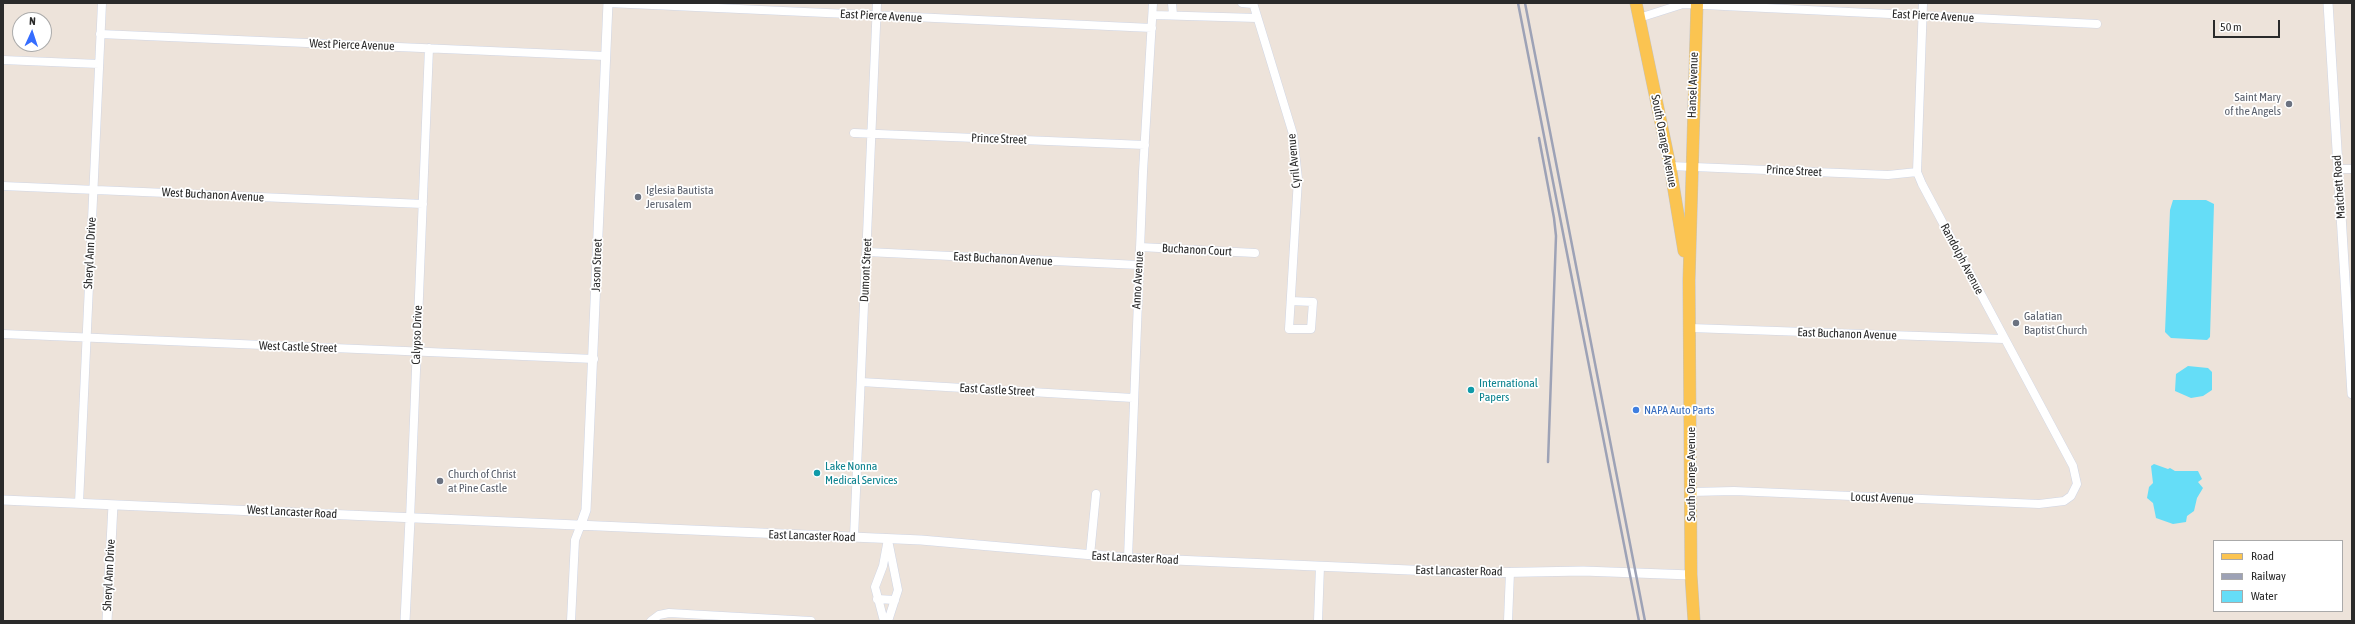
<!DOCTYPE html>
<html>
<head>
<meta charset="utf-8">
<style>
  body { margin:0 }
  #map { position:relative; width:2355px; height:624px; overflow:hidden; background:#ede3da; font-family:"Asap Condensed",sans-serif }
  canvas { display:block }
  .frame { position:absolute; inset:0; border:4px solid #2a2a2a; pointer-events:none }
  .legend { position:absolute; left:2213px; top:540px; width:130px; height:72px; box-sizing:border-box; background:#fff; border:1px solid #aaa; margin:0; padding:5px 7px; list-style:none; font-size:12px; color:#2a2a2a }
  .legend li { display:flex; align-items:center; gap:8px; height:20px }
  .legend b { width:20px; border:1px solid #aaa }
  .north { position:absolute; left:12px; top:12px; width:40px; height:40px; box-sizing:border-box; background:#fff; border:1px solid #aaa; border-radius:50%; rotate:3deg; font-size:11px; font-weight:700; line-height:16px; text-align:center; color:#2a2a2a }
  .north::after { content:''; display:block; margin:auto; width:14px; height:18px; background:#356dff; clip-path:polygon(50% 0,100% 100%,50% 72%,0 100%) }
  .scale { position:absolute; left:2213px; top:20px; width:67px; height:18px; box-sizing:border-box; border:2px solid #2a2a2a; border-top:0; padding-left:5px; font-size:12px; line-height:14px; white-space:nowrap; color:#2a2a2a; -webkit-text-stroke:3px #fff; paint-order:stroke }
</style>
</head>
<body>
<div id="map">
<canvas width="2355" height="624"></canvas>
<div class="frame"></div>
<ul class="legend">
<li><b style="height:5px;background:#fbc451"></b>Road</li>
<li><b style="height:5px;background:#9da2b6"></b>Railway</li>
<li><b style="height:11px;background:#65ddf7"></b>Water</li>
</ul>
<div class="north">N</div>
<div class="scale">50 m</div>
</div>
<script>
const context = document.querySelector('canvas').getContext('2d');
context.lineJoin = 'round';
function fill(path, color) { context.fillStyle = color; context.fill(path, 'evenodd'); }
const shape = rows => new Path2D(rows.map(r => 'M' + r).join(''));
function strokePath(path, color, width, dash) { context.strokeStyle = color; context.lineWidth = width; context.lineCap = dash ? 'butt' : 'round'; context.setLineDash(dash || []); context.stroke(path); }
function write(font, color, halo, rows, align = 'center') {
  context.font = font + ' "Asap Condensed",sans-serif'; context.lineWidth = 3.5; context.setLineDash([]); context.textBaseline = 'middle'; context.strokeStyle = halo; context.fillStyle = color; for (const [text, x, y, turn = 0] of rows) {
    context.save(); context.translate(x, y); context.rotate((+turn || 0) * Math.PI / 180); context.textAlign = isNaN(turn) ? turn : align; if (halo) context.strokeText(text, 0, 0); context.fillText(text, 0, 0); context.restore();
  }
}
fill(shape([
  [2173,200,2206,200,2214,204,2210,337,2207,340,2171,338,2165,332,2170,210],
  [2188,366,2208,368,2212,372,2212,390,2203,396,2191,398,2175,391,2176,374],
  [2154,464,2168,469,2170,468,2175,471,2198,471,2202,479,2198,482,2203,488,2197,498,2194,511,2187,516,2186,522,2173,524,2156,518,2153,503,2147,498,2149,487,2153,483,2151,466]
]), '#65ddf7');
const minor = shape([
  [609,3,1152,28],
  [1172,3,1173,15],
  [1242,3,1253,4],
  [1253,3,1293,134,1298,179,1289,329,1311,329,1313,302,1291,301],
  [1153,15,1257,18],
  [1639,18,1683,4,2097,24],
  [100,34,605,56],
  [3,60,99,64],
  [854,133,1145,145],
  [1670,166,1888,175,1917,172],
  [2338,169,2352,169],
  [3,186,423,204],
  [1140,247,1255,253],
  [867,252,1139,265],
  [1691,328,2004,339],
  [3,334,594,359],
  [861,382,1133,398],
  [1691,492,1734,491,2039,504,2064,501,2071,496,2077,484,2073,466,1922,184,1917,172,1923,3],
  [79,503,102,3],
  [410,519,429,48],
  [854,537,877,3],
  [1090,555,1096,494],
  [1128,558,1143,172,1153,3],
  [877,599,895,600],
  [571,621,575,540,580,527],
  [651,621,659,615,669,613,811,621],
  [884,621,875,587,883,566,888,539],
  [888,621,898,590,889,545],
  [1318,621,1320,566],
  [1508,621,1510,572]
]);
const tertiary = shape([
  [2328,3,2352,394],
  [3,500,921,540,1128,558,1480,573,1583,571,1691,575],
  [580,527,586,510,608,3],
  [107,621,113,505],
  [405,621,410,519]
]);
const primary = shape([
  [1636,3,1670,166,1684,251],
  [1694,621,1691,575,1689,280,1697,3]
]);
strokePath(minor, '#cfd5e4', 9);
strokePath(tertiary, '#cfd5e4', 10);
strokePath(primary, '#c3c3c3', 13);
strokePath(minor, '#fff', 8);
strokePath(tertiary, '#fff', 9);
strokePath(primary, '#fbc451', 12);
strokePath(shape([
  [1518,3,1639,621],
  [1525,3,1645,621],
  [1539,138,1554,218,1556,236,1548,462]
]), '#9da2b6', 2.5);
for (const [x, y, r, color] of [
  [2289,104,4,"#6b7280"],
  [638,197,4,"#6b7280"],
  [2016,323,4,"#6b7280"],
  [1471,390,4,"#0f9aa8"],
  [1636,410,4,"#3f7fe0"],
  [817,473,4,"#0f9aa8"],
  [440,481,4,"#6b7280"]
]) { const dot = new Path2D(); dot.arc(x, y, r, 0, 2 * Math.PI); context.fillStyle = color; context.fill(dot); strokePath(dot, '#fff', 1.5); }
write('12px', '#2a2a2a', '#fff', [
  ["East Pierce Avenue",881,16,3],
  ["East Pierce Avenue",1933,16,3],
  ["West Pierce Avenue",352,45,2],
  ["Hansel Avenue",1693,85,-88],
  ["Prince Street",999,139,2],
  ["South Orange Avenue",1664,141,79],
  ["Cyril Avenue",1294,161,-95],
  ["Prince Street",1794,171,3],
  ["Matchett Road",2339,187,-94],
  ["West Buchanon Avenue",213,195,3],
  ["Buchanon Court",1197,250,3],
  ["Sheryl Ann Drive",90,253,-87],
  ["East Buchanon Avenue",1003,259,3],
  ["Randolph Avenue",1962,259,62],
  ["Jason Street",597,265,-88],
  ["Dumont Street",866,270,-87],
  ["Anno Avenue",1138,280,-87],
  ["East Buchanon Avenue",1847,334,2],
  ["Calypso Drive",417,335,-88],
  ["West Castle Street",298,347,2],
  ["East Castle Street",997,390,3],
  ["South Orange Avenue",1691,474,-90],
  ["Locust Avenue",1882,498,2],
  ["West Lancaster Road",292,512,3],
  ["East Lancaster Road",812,536,2],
  ["East Lancaster Road",1135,558,3],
  ["East Lancaster Road",1459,571,1],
  ["Sheryl Ann Drive",109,575,-87]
]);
write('12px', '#5b616d', '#fff', [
  ["Saint Mary",2281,97,"right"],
  ["of the Angels",2281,111,"right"],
  ["Iglesia Bautista",646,190],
  ["Jerusalem",646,204],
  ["Galatian",2024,316],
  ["Baptist Church",2024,330],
  ["Church of Christ",448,474],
  ["at Pine Castle",448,488]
], 'left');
write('12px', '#0d838f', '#fff', [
  ["International",1479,383],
  ["Papers",1479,397],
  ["Lake Nonna",825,466],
  ["Medical Services",825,480]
], 'left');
write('12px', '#366cbe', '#fff', [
  ["NAPA Auto Parts",1644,410]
], 'left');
</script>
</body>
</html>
